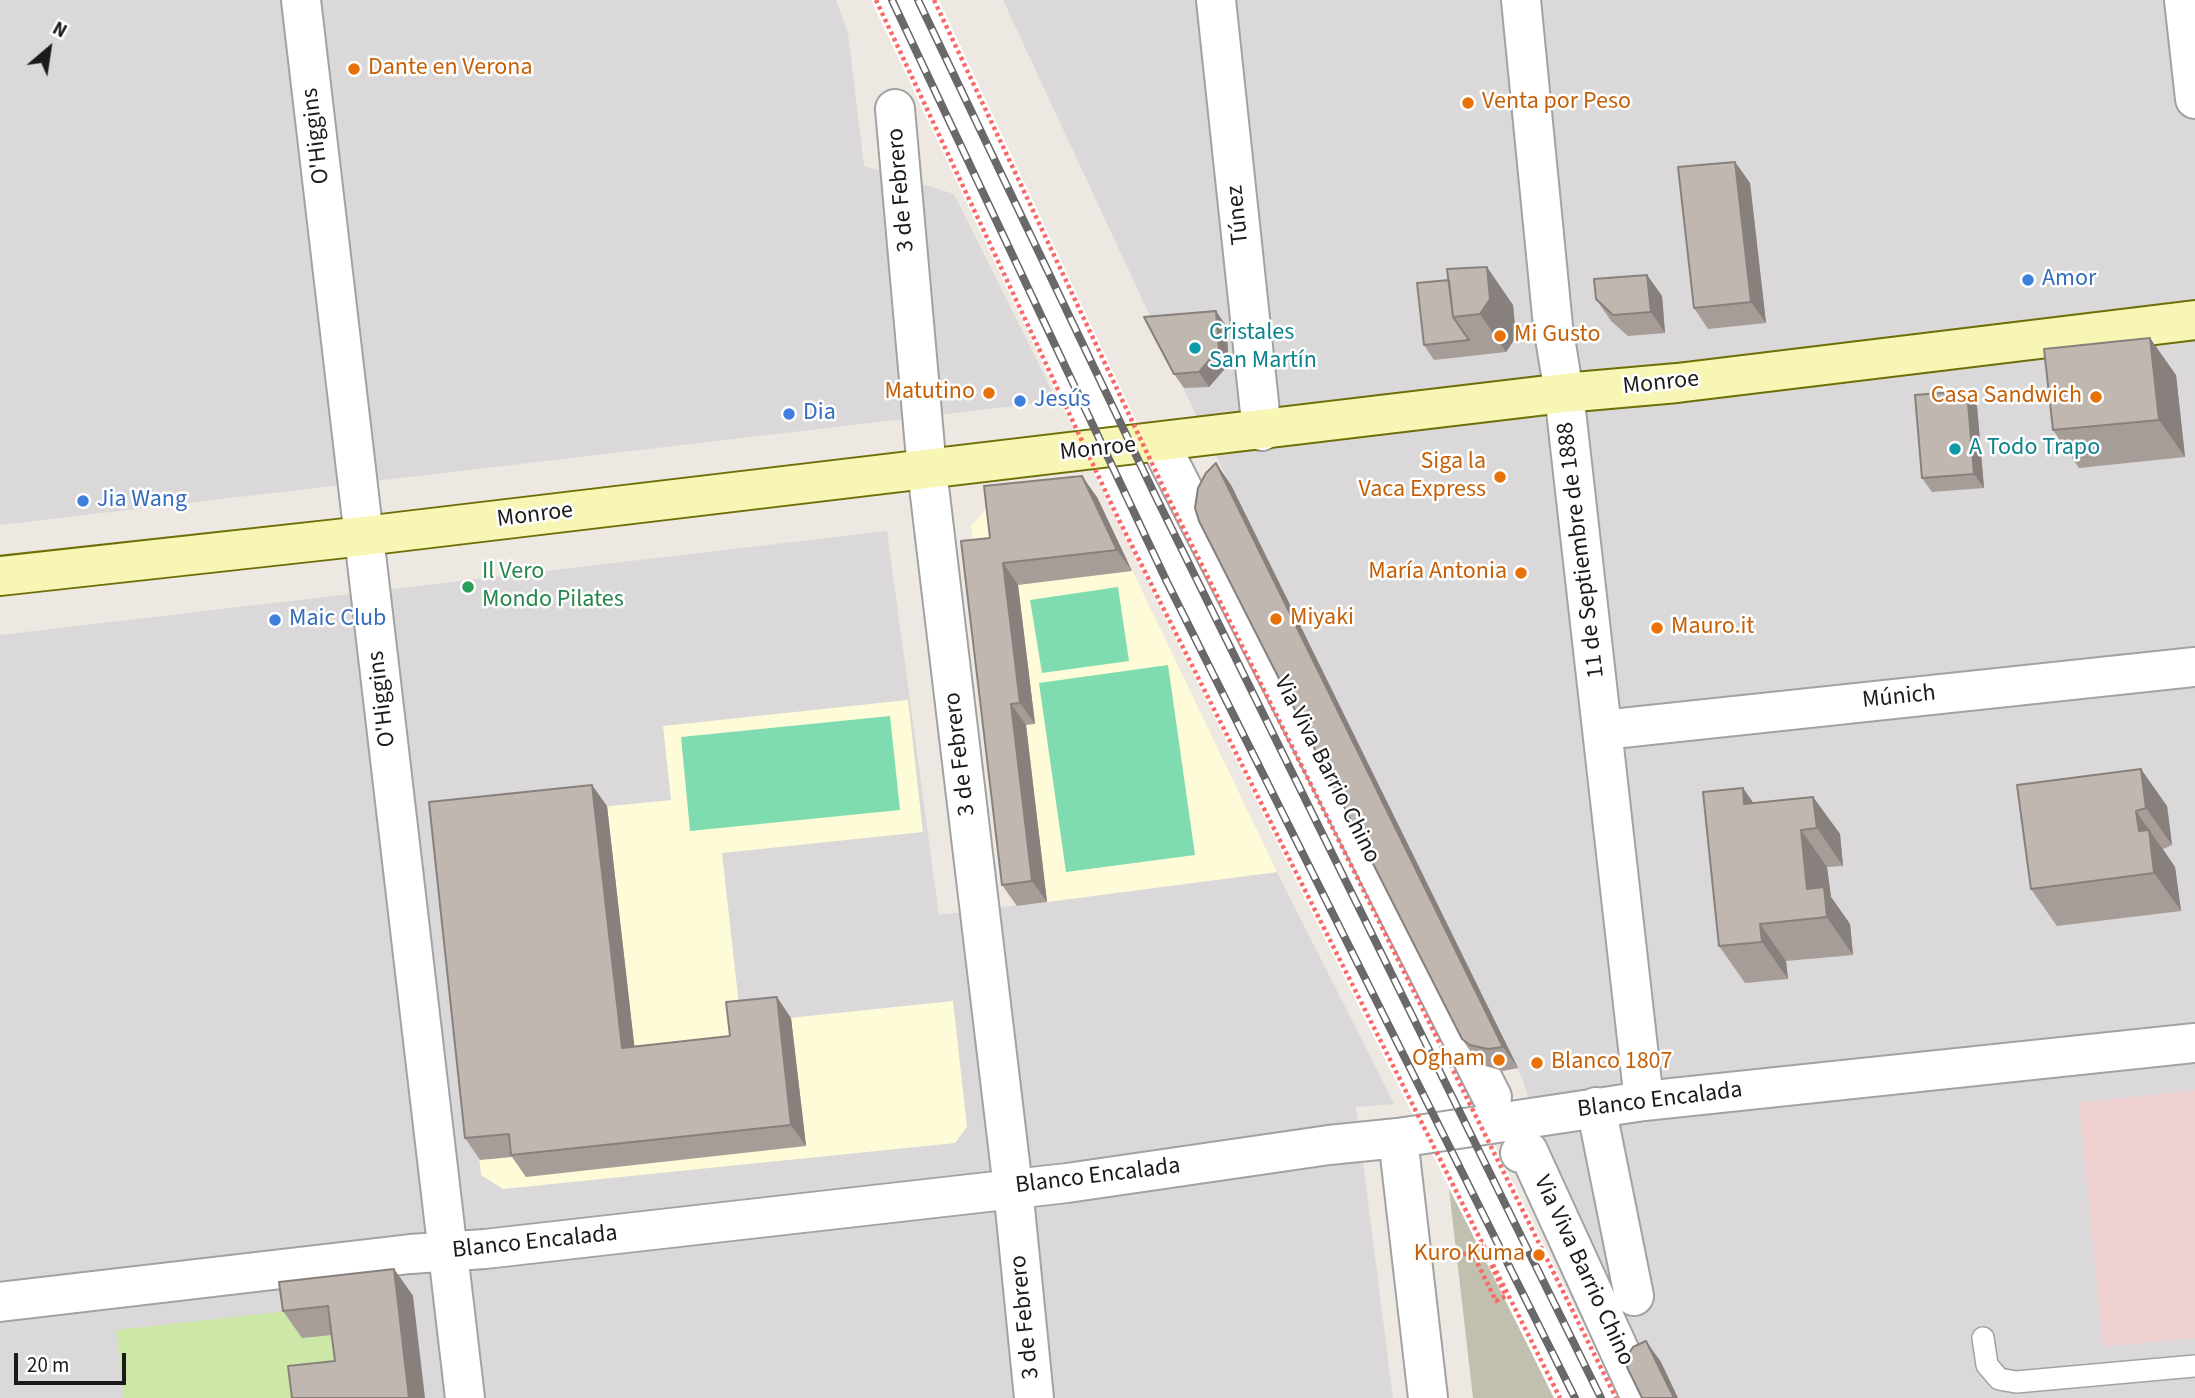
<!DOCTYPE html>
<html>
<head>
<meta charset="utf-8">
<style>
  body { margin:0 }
  #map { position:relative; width:2195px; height:1398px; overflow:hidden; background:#ede8e1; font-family:"Source Sans 3",sans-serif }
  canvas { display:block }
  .north { position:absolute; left:14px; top:14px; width:70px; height:70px; -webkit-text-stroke:5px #fff; paint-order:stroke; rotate:29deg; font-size:19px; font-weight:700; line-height:28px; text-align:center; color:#1b1b1b }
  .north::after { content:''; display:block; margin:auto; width:24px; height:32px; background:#1b1b1b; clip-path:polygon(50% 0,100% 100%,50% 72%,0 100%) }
  .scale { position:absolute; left:14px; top:1353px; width:112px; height:32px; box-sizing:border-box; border:4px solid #1b1b1b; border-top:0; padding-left:9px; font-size:21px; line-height:24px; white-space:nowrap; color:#1b1b1b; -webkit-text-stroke:5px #fff; paint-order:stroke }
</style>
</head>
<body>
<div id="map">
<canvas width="2195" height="1398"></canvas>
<div class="north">N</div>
<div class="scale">20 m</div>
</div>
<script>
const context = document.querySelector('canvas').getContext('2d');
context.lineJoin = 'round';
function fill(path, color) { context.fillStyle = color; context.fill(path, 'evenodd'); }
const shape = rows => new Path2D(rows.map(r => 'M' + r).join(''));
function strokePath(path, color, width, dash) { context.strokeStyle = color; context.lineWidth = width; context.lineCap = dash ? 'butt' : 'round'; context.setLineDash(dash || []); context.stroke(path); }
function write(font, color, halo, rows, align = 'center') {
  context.font = font + ' "Source Sans 3",sans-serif'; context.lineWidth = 5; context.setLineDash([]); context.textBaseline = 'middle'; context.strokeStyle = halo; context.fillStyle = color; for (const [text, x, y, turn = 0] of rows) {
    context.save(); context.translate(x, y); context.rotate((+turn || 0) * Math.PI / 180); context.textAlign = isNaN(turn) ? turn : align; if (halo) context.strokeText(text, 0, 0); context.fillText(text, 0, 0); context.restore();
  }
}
fill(shape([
  [0,0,836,0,848,33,864,166,954,194,1057,401,0,525],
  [1003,0,2195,0,2195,1398,1678,1398,1641,1351,1553,1173,1522,1078,1195,413],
  [887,531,939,915,1277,872,1394,1104,1356,1107,1393,1398,0,1398,0,635]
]), '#dad8d8');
fill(shape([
  [2195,1090,2195,1338,2103,1347,2079,1103]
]), '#eed0d1');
fill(shape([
  [1097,497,1277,872,1017,906,971,526,987,508],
  [908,700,923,832,722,853,741,1023,953,1001,967,1127,955,1143,503,1189,481,1175,443,823,671,800,663,726]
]), '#fefbd8');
fill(shape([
  [1449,1189,1560,1398,1473,1398]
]), '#c1bfad');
fill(shape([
  [298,1310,347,1333,354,1388,308,1398,124,1398,116,1330]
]), '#cce7a6');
fill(shape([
  [1118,587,1129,661,1042,673,1030,600],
  [1168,665,1195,855,1066,872,1039,683],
  [890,716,900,810,690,831,681,737]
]), '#7fdcb0');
fill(shape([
  [871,0,939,0,1167,487,1620,1398,1554,1398,1116,519]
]), '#fff');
const lane = shape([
  [1983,1338,1987,1365,1999,1379,2016,1382,2195,1366]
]);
const street = shape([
  [301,0,465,1398],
  [1216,0,1262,431],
  [1521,0,1553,326,1564,393,1644,1101],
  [2184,0,2195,99],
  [895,109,927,470,1013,1188,1034,1398],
  [1159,442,1492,1097],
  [1603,730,2195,667],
  [1596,1107,1634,1296],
  [1398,1138,1428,1398],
  [1520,1153,1528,1151,1641,1398],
  [0,1302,410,1254,485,1249,1067,1183,1329,1145,1398,1138,1644,1101,2195,1043]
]);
const secondary = shape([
  [0,576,364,536,1564,393,1677,383,2195,320]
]);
strokePath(lane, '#a2a2a2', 24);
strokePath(street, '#a2a2a2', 42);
strokePath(secondary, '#6d6f06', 42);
strokePath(shape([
  [1450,1258,1457,1258,1468,1252,1482,1246,1506,1296,1496,1301,1471,1250,1484,1243]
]), '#f86967', 4.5, [3.5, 3.5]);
strokePath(lane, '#fff', 21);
strokePath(street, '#fff', 38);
strokePath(secondary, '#f8f6b4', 38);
const rail = shape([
  [892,0,1167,582,1575,1398],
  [918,0,1155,495,1601,1398]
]);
strokePath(rail, '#696969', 8);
strokePath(rail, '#fff', 5, [16]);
strokePath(shape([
  [876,0,1118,518,1560,1398],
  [934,0,1164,489,1616,1398]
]), '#f86967', 4.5, [3.5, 3.5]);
fill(shape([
  [1735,162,1750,183,1766,323,1708,329,1694,308],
  [1647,275,1662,296,1665,333,1628,336,1611,321,1596,299],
  [1449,280,1513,305,1516,337,1506,352,1434,360,1424,345],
  [1216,311,1226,326,1229,364,1209,387,1184,388,1174,374],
  [2176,375,2185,457,2079,468,2053,430],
  [1967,391,1977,406,1984,488,1932,492,1922,478],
  [1216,463,1231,485,1518,1068,1503,1071,1485,1066,1477,1061,1462,1039],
  [1097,497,1132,571,1018,585,1035,724,1026,725,1047,902,1017,906,1002,885,990,538],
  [2017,785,2167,806,2172,845,2163,849,2175,867,2181,911,2057,926,2031,889],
  [1813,797,1840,834,1843,866,1827,867,1831,897,1850,924,1853,955,1786,961,1788,979,1745,983,1719,946,1754,803],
  [607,806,634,1046,730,1036,791,1018,806,1146,526,1177,512,1157,480,1160,465,1138],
  [394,1269,413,1296,335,1361,332,1335,302,1338,283,1311]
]), '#a69d98');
fill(shape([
  [1735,162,1750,183,1766,323,1751,302],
  [1487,267,1513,305,1516,337,1506,352,1480,314],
  [1647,275,1662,296,1665,333,1651,312],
  [1216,311,1226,326,1229,364,1209,387,1199,372],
  [2150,338,2176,375,2185,457,2159,420],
  [1967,391,1977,406,1984,488,1974,474],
  [1216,463,1231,485,1518,1068,1503,1047],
  [1082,476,1097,497,1132,571,1117,550],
  [1003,563,1018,585,1035,724,1020,703],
  [1011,704,1026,725,1047,902,1032,881],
  [2141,769,2167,806,2172,845,2146,808],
  [592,785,607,806,637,1069,622,1048],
  [1743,788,1769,825,1744,804],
  [1813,797,1840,834,1843,866,1817,828],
  [2136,811,2175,867,2181,911,2154,873,2139,831],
  [1801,830,1827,867,1831,897,1850,924,1853,955,1807,889],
  [1760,924,1786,961,1788,979,1762,942],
  [777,997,791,1018,806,1146,791,1125],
  [394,1269,413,1296,425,1398,409,1398],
  [1646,1341,1661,1362,1678,1398,1674,1398]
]), '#87807c');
const building = shape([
  [1735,162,1751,302,1694,308,1678,167,1735,162],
  [1487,267,1490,299,1480,314,1453,317,1447,269,1487,267],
  [1647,275,1651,312,1613,315,1596,299,1594,279,1647,275],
  [1449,280,1453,317,1469,340,1424,345,1417,283,1449,280],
  [1216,311,1219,349,1199,372,1174,374,1144,317,1216,311],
  [2150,338,2159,420,2053,430,2044,349,2150,338],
  [1967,391,1974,474,1922,478,1915,395,1967,391],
  [1216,463,1503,1047,1488,1049,1470,1045,1462,1039,1199,521,1195,508,1198,488,1206,473,1216,463],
  [1082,476,1117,550,1003,563,1020,703,1011,704,1032,881,1002,885,961,541,990,538,984,486,1082,476],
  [2141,769,2146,808,2136,811,2139,831,2149,830,2154,873,2031,889,2017,785,2141,769],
  [592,785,622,1048,730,1036,726,1002,777,997,791,1125,511,1155,509,1134,465,1138,429,802,592,785],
  [1743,788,1744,804,1813,797,1817,828,1801,830,1807,889,1824,887,1827,917,1760,924,1762,942,1719,946,1703,792,1743,788],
  [394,1269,409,1398,292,1398,288,1366,335,1361,328,1306,283,1311,279,1282,394,1269],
  [1646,1341,1674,1398,1642,1398,1627,1367,1626,1358,1633,1347,1646,1341]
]);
fill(building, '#c1b7b1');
strokePath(building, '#87807c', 2);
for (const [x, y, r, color] of [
  [354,69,7,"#e8710a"],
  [1468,103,7,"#e8710a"],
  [2028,280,7,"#3f7fe0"],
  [1500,336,7,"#e8710a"],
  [1195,348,7,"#0f9aa8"],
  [989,393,7,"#e8710a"],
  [2096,397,7,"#e8710a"],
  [1020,401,7,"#3f7fe0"],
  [789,414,7,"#3f7fe0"],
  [1955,449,7,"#0f9aa8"],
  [1500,477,7,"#e8710a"],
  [83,501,7,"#3f7fe0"],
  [1521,573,7,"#e8710a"],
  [468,587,7,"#2e9e5b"],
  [1276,619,7,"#e8710a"],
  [275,620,7,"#3f7fe0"],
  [1657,628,7,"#e8710a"],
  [1499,1060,7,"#e8710a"],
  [1537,1063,7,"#e8710a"],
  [1539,1255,7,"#e8710a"]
]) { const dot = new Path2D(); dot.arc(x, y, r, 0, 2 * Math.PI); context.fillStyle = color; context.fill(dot); strokePath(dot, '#fff', 2.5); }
write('24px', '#c56008', '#fff', [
  ["Dante en Verona",368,69],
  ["Venta por Peso",1482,103],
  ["Mi Gusto",1514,336],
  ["Matutino",975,393,"right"],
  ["Casa Sandwich",2082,397,"right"],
  ["Siga la",1486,463,"right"],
  ["Vaca Express",1486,491,"right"],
  ["María Antonia",1507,573,"right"],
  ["Miyaki",1290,619],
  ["Mauro.it",1671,628],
  ["Ogham",1485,1060,"right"],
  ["Blanco 1807",1551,1063],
  ["Kuro Kuma",1525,1255,"right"]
], 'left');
write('24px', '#1b1b1b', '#fff', [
  ["O'Higgins",317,136,-97],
  ["3 de Febrero",902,190,-95],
  ["Túnez",1239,215,-96],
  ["Monroe",1661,384,-6],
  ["Monroe",1098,450,-6],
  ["Monroe",535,516,-7],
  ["11 de Septiembre de 1888",1582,550,-97],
  ["Múnich",1899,698,-6],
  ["O'Higgins",383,699,-97],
  ["3 de Febrero",961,754,-97],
  ["Via Viva Barrio Chino",1326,770,63],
  ["Blanco Encalada",1660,1101,-7],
  ["Blanco Encalada",1098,1177,-7],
  ["Blanco Encalada",535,1243,-6],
  ["Via Viva Barrio Chino",1583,1271,65],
  ["3 de Febrero",1026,1317,-96]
]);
write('24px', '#366cbe', '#fff', [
  ["Amor",2042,280],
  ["Jesús",1034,401],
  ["Dia",803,414],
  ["Jia Wang",97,501],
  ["Maic Club",289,620]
], 'left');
write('24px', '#0d838f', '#fff', [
  ["Cristales",1209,334],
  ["San Martín",1209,362],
  ["A Todo Trapo",1969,449]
], 'left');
write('24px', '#27864d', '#fff', [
  ["Il Vero",482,573],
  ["Mondo Pilates",482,601]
], 'left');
</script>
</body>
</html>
